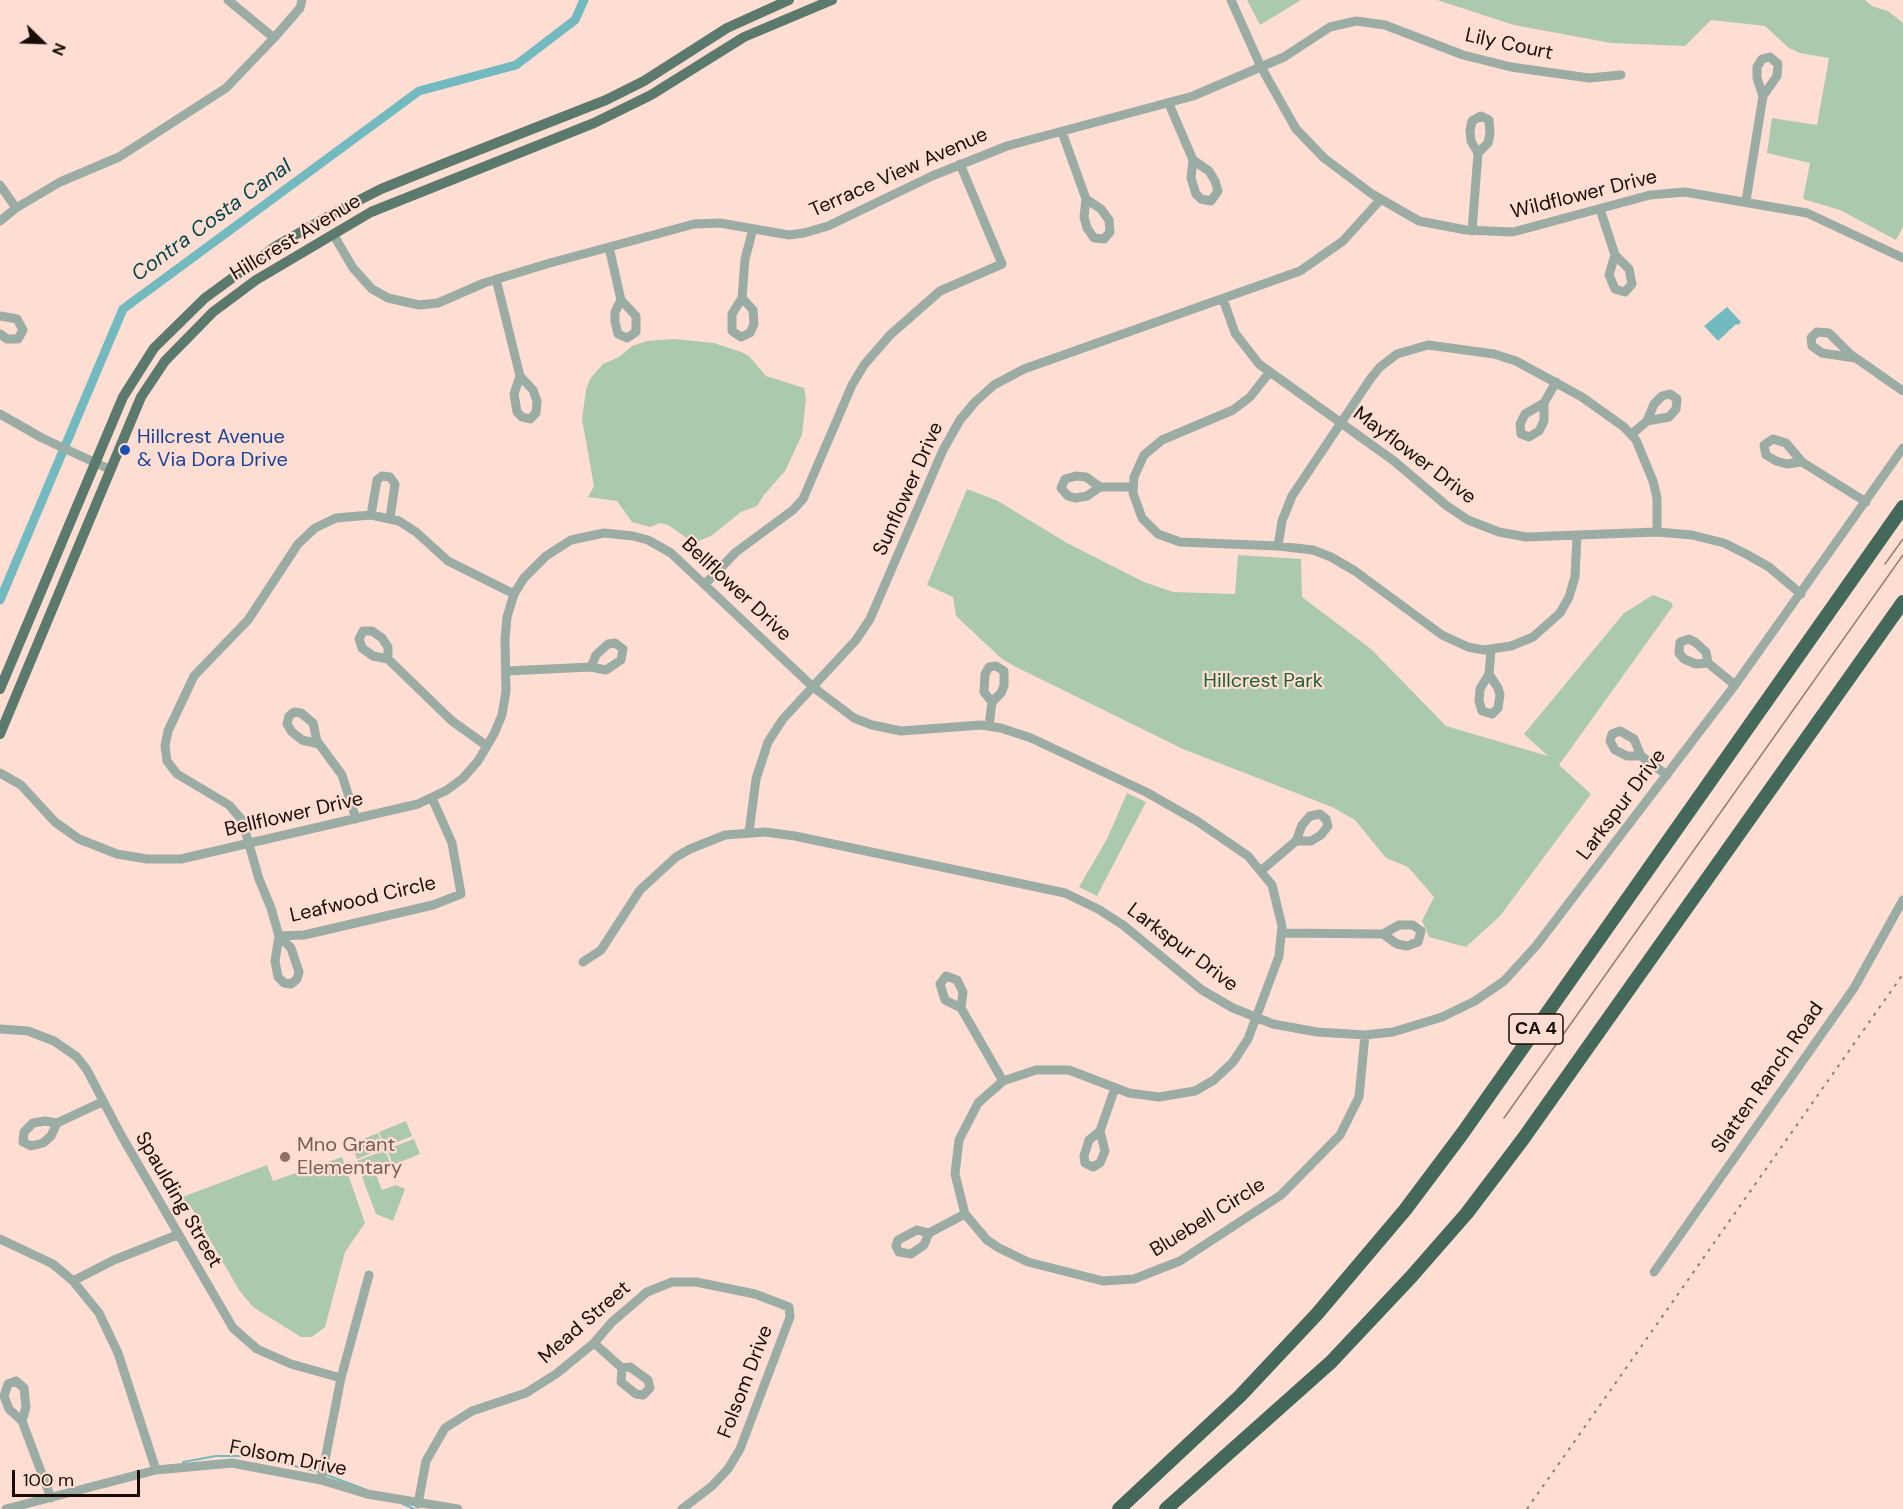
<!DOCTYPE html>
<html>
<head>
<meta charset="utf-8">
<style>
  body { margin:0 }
  #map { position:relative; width:1903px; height:1509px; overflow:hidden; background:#feded3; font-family:"DM Sans",sans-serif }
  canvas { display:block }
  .north { position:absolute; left:12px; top:12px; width:60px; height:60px; -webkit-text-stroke:4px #feded3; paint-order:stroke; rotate:113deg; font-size:16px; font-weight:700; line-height:24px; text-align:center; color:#180c07 }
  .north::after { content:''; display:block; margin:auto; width:21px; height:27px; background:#180c07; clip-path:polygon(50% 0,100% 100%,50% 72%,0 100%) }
  .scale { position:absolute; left:12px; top:1470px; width:128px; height:27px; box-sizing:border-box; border:3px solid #180c07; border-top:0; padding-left:8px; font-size:18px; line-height:21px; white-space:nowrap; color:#180c07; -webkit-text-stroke:4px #feded3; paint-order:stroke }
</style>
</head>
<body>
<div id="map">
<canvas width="1903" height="1509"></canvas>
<div class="north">N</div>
<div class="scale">100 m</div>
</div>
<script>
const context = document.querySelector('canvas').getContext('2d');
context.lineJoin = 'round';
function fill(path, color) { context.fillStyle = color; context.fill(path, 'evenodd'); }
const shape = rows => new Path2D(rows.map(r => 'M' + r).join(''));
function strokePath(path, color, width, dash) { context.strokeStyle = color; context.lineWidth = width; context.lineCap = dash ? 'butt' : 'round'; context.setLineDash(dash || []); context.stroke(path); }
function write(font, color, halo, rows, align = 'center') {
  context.font = font + ' "DM Sans",sans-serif'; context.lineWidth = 4.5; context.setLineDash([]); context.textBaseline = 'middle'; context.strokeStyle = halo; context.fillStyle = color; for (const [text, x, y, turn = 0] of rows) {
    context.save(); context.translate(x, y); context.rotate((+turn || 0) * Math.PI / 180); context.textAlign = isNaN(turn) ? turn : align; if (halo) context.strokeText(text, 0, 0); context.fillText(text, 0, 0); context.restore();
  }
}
fill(shape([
  [1247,0,1301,0,1260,25],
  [1437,0,1865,0,1872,6,1888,11,1903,23,1903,227,1896,240,1840,210,1803,199,1810,163,1767,153,1772,118,1817,125,1829,58,1800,53,1789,48,1765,26,1711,20,1685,46,1611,43,1514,25],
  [674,339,714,343,741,352,749,356,766,376,804,388,806,398,802,435,785,471,764,495,757,506,741,512,711,536,696,542,691,541,668,525,660,523,650,527,632,522,617,501,588,497,594,486,582,419,586,390,590,379,603,364,619,357,632,346,647,341],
  [967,489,998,501,1067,543,1144,582,1173,592,1235,594,1238,555,1301,559,1302,597,1371,649,1446,726,1548,756,1524,734,1624,613,1653,595,1671,602,1673,606,1559,765,1591,794,1500,916,1466,947,1429,937,1422,921,1434,897,1408,867,1386,858,1355,820,1332,807,1183,749,1016,667,1002,659,956,616,953,597,927,585],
  [1127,793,1146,802,1097,896,1079,887,1107,839],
  [406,1121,412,1136,385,1147,379,1132],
  [378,1133,384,1148,357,1159,351,1144],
  [414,1139,420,1154,393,1165,387,1149],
  [385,1150,391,1166,377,1171,375,1166,362,1172,357,1161],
  [342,1157,365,1223,345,1252,325,1327,312,1337,301,1337,253,1307,239,1290,190,1205,180,1198,267,1165,273,1181],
  [374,1169,382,1190,396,1185,405,1189,393,1221,376,1214,361,1174]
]), '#aac9ae');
fill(shape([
  [1727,307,1741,322,1738,325,1736,324,1718,341,1704,326]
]), '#72babf');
strokePath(shape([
  [183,1462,216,1456,238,1456,263,1458,319,1472],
  [324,1474,367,1490],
  [403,1504,414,1509]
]), '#72babf', 2);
strokePath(shape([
  [0,600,123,309,419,91,516,65,575,20,584,0]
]), '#72babf', 9);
strokePath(shape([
  [228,0,274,38],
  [1231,0,1261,67,1296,129,1324,158,1372,194,1419,221,1466,230,1513,232,1650,195,1685,192,1807,213,1903,258],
  [1169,104,1193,160,1191,178,1196,194,1201,199,1211,201,1218,191,1215,181,1209,171,1193,160],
  [1062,132,1086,199,1084,217,1087,228,1094,238,1104,239,1110,232,1109,220,1101,209,1086,199],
  [0,185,16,208],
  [1746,201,1763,96,1757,78,1757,67,1762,59,1770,57,1778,64,1777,76,1763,96],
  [1600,209,1615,255,1629,269,1632,284,1625,292,1615,289,1609,275,1615,255],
  [0,221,16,208,60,182,119,157,226,88,274,38,300,8,302,0],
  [1472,231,1478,153,1471,141,1470,131,1472,121,1481,116,1489,120,1490,133,1488,143,1478,153],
  [333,234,353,268,372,289,388,298,419,305,438,303,484,283,550,263,694,224,720,223,789,235,804,233,828,226,932,176,1007,146,1193,96,1284,57,1330,27,1356,21,1385,25,1463,55,1511,67,1589,78,1621,75],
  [609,247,621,300,636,316,636,332,627,338,618,334,615,322,615,312,621,300],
  [496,279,520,376,514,394,517,412,522,417,530,419,536,413,537,401,533,390,520,376],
  [742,298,753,310,754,324,750,333,741,337,732,331,732,314,742,298,745,259,753,229],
  [1223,299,1235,333,1259,364,1394,461,1447,506,1468,520,1499,532,1526,537,1657,532,1692,535,1724,543,1746,554,1769,567,1801,594],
  [0,316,17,319,23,330,18,339,7,339,0,334],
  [1855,358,1822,353,1812,346,1811,338,1817,332,1829,333,1850,354,1903,391],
  [1269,373,1250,397,1233,410,1162,440,1144,455,1134,477,1133,493,1142,518,1158,534,1180,542,1278,546,1313,550,1331,557,1355,571,1442,635,1468,647,1484,650,1511,646,1533,637,1560,613,1569,597,1575,577,1577,536],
  [1544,403,1525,414,1520,424,1521,434,1529,437,1539,431,1544,421,1544,403,1556,382],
  [0,414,42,438,109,469],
  [1632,434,1647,421,1654,404,1662,396,1670,394,1677,399,1676,409,1669,417,1647,421],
  [1802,462,1787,464,1776,461,1766,455,1764,445,1773,439,1786,443,1802,462,1866,502],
  [1100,487,1086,477,1076,476,1065,479,1061,488,1068,496,1075,498,1087,496,1100,487,1133,487],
  [371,515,377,480,382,476,390,477,395,484,390,518],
  [1278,546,1282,521,1292,496,1371,378,1380,367,1397,354,1428,345,1494,354,1516,361,1582,397,1624,427,1636,440,1653,481,1657,498,1657,532],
  [705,584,736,552,793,510,803,499,852,385,864,365,890,335,940,291,1002,264,960,164],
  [388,659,388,647,382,638,372,631,363,631,359,639,362,648,373,656,388,659,452,721,487,746],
  [1708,663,1696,664,1684,659,1679,653,1680,642,1689,639,1695,642,1706,652,1708,663,1735,685],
  [507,671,591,667,606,670,621,660,623,649,615,643,608,644,596,655,591,667],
  [1489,674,1498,688,1500,695,1498,708,1492,714,1482,711,1479,701,1480,689,1489,674,1491,650],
  [989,726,992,702,984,692,985,674,989,667,996,666,1004,671,1004,686,1001,693,992,702],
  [319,744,302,740,292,732,287,724,289,716,294,712,301,713,313,723,317,741,342,775,356,819],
  [1641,756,1627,756,1615,750,1610,741,1612,734,1620,731,1634,739,1641,756,1667,775],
  [0,773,21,785,55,822,79,839,117,854,147,859,181,859,418,804,447,790,463,778,478,761,494,734,502,715,506,691,505,639,507,617,514,594,524,578,546,556,571,540,604,533,633,536,648,540,671,553,813,687,854,718,872,725,901,731,981,725,1001,728,1031,738,1146,792,1197,821,1248,856,1272,885,1282,926,1279,956,1248,1039,1233,1062,1214,1080,1195,1091,1159,1097,1129,1093,1069,1070,1036,1070,1003,1081,978,1103,959,1140,955,1174,965,1214,987,1240,999,1248,1028,1262,1103,1281,1134,1279,1180,1261,1281,1195,1340,1135,1359,1097,1365,1035],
  [749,832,756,779,768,742,783,719,856,640,870,619,943,450,960,420,975,402,994,385,1024,369,1300,271,1343,241,1380,200],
  [1262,870,1296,841,1302,825,1310,816,1320,814,1326,819,1328,826,1321,835,1311,841,1296,841],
  [1282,933,1383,934,1397,944,1407,946,1418,942,1421,931,1413,925,1399,925,1383,934],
  [279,936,291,948,299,972,297,979,291,984,284,983,278,977,275,961,279,936,271,908,259,879,242,820,229,805,177,774,167,761,165,746,168,731,194,676,248,620,298,544,315,528,336,518,371,515,399,521,416,532,448,561,514,594],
  [279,936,304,935,433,905,461,894,452,843,432,798],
  [583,962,601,950,640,890,676,857,690,849,725,835,765,832,795,836,1065,893,1098,909,1123,925,1202,990,1233,1008,1273,1024,1317,1032,1365,1035,1393,1032,1442,1017,1475,1001,1504,981,1536,946,1735,685,1903,448],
  [946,976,957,980,963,992,961,1008,945,1000,940,984,946,976],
  [961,1008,1003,1081],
  [0,1029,28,1031,54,1041,77,1057,87,1070,121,1135,233,1328,257,1349,291,1364,341,1378],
  [45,1121,57,1123,51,1136,43,1143,31,1146,23,1142,24,1132,33,1123,45,1121],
  [57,1123,102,1102],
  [1100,1131,1105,1151,1100,1163,1093,1167,1085,1163,1084,1156,1089,1140,1100,1131],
  [1100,1131,1115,1088],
  [917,1230,929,1233,924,1245,911,1254,899,1252,896,1246,898,1240,917,1230],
  [929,1233,965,1214],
  [0,1239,53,1264,73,1281,99,1313,118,1353,156,1470],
  [1654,1272,1854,988,1903,900],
  [73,1281,114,1260,177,1235],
  [594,1343,622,1368],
  [630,1367,648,1380,650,1388,643,1395,636,1394,621,1382,622,1368,630,1367],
  [22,1421,26,1407,24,1388,16,1381,8,1384,4,1396,9,1409,22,1421,51,1498],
  [321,1480,341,1378,369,1275],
  [418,1504,426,1461,445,1428,472,1411,526,1393,556,1374,594,1343,612,1322,647,1292,672,1282,696,1282,755,1294,789,1307,790,1317,740,1449,728,1469,712,1486,682,1509],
  [6,1509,156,1470,232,1463,321,1480,367,1494,458,1509]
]), '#9baca4', 9);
strokePath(shape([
  [0,689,123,397,154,348,205,298,276,246,334,213,381,189,443,164,606,100,644,81,727,28,789,0],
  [0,734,141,397,165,361,213,312,256,280,371,212,594,123,651,95,744,37,832,0]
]), '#5b7a6d', 10);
strokePath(shape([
  [1119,1509,1240,1396,1317,1314,1405,1210,1462,1134,1903,507],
  [1166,1509,1331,1362,1411,1277,1467,1213,1523,1139,1903,602]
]), '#44685a', 14);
strokePath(shape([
  [1885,564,1903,539],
  [1504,1118,1903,555]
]), '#927c73', 1.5);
strokePath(shape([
  [1527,1509,1903,974]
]), '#927c73', 2, [3, 6]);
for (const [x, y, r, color] of [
  [125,450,6,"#1a4fb4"],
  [285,1157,6,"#8d6e63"]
]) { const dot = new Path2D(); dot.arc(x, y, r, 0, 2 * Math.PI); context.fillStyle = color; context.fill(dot); strokePath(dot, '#feded3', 2); }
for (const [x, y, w] of [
  [1536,1029,54]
]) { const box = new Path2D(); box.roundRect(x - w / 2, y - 15, w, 30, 4.5); context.fillStyle = '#feded3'; context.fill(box); strokePath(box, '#180c07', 1.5); }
write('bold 18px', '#180c07', null, [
  ["CA 4",1536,1029]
]);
write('20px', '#180c07', '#feded3', [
  ["Lily Court",1509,45,12],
  ["Terrace View Avenue",899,173,-24],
  ["Wildflower Drive",1584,195,-14],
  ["Hillcrest Avenue",296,238,-31],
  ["Mayflower Drive",1414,456,37],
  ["Sunflower Drive",909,489,-66],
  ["Bellflower Drive",736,590,43],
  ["Larkspur Drive",1622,805,-53],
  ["Bellflower Drive",294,815,-13],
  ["Leafwood Circle",363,900,-13],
  ["Larkspur Drive",1182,948,37],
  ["Slatten Ranch Road",1768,1078,-55],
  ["Spaulding Street",178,1200,60],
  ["Bluebell Circle",1208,1218,-32],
  ["Mead Street",585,1323,-41],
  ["Folsom Drive",746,1382,-69],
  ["Folsom Drive",288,1459,11]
]);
write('20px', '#164399', '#feded3', [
  ["Hillcrest Avenue",137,438],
  ["& Via Dora Drive",137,461]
], 'left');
write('20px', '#1c5f2f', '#feded3', [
  ["Hillcrest Park",1263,682]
]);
write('20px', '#785e54', '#feded3', [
  ["Mno Grant",297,1146],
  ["Elementary",297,1169]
], 'left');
write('italic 21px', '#00474b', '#feded3', [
  ["Contra Costa Canal",212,221,-36]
]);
</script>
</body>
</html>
